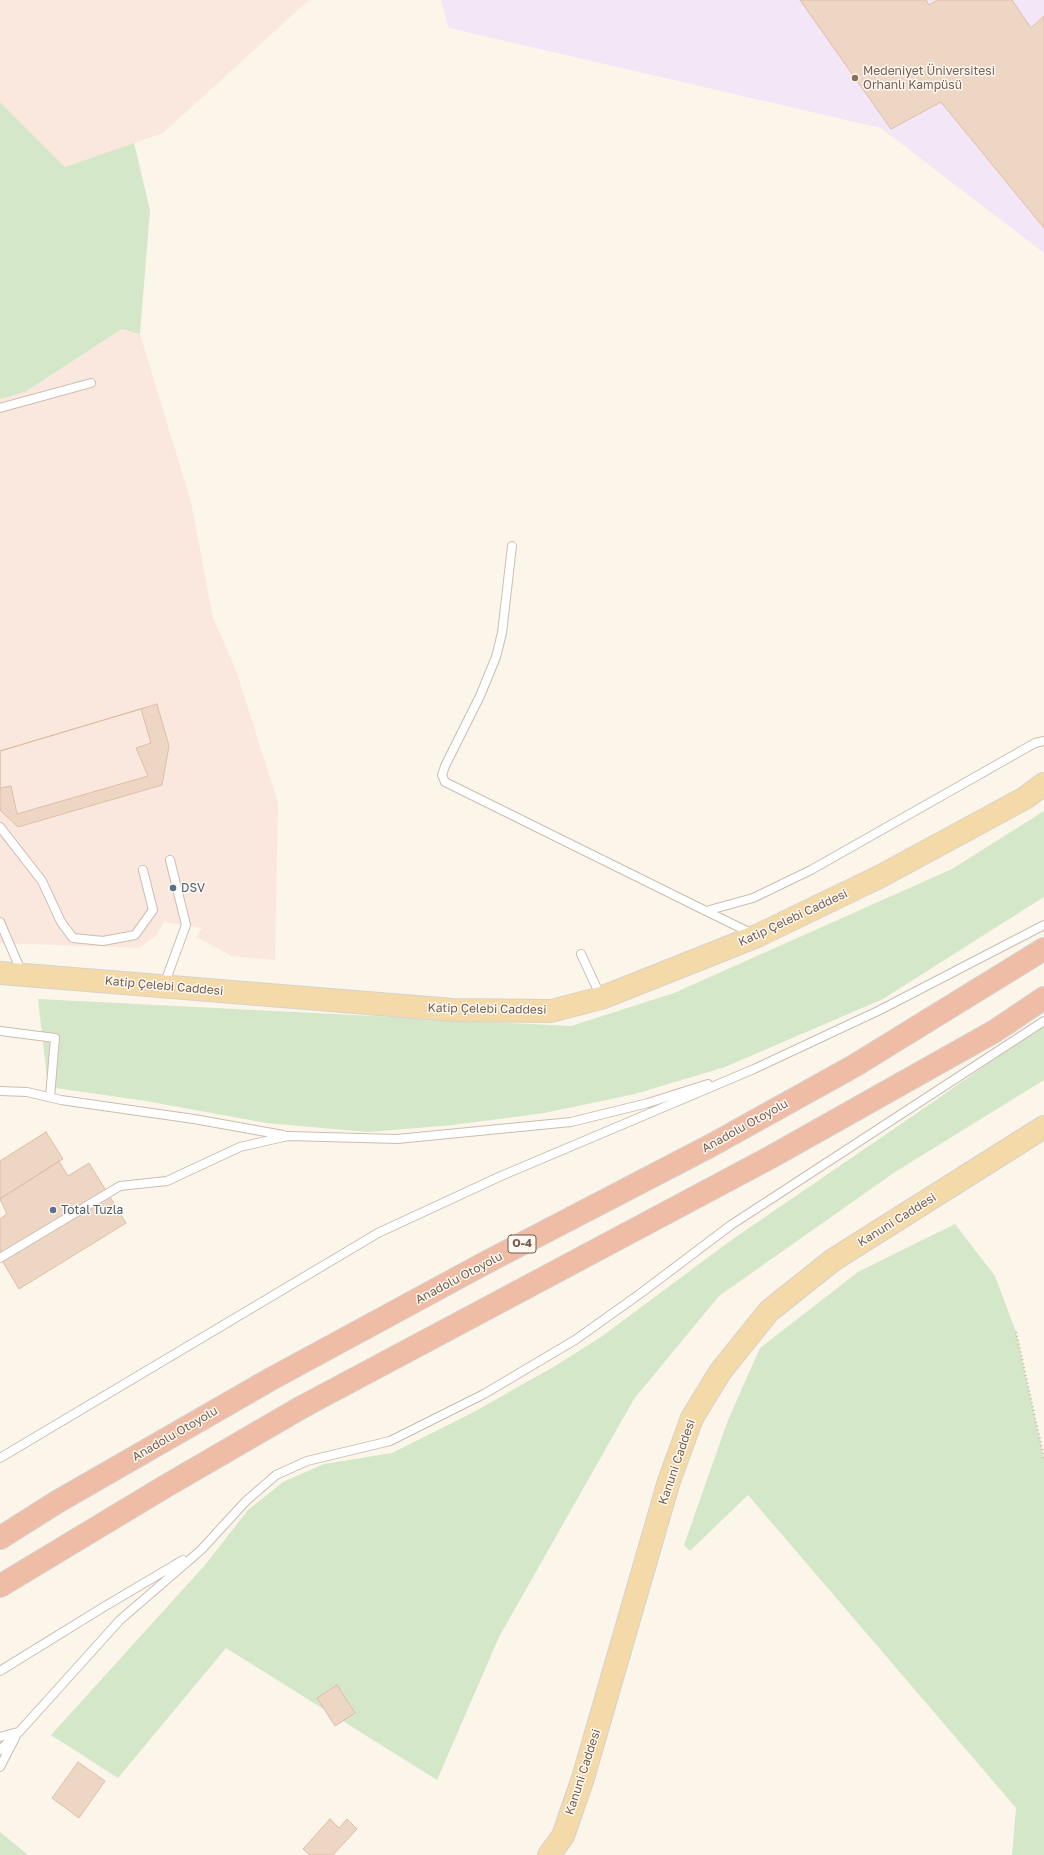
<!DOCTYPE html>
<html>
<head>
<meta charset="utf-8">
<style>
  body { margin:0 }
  canvas { display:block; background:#fbf5ea }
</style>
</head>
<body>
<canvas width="1044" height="1855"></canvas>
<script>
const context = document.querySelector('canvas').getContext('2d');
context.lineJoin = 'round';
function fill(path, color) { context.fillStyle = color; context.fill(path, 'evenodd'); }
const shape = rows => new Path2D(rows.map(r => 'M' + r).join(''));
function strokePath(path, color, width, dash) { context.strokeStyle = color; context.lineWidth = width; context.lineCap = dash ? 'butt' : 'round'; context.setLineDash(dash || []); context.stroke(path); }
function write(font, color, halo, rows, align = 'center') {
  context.font = font + ' "Golos Text",sans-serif'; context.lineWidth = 3; context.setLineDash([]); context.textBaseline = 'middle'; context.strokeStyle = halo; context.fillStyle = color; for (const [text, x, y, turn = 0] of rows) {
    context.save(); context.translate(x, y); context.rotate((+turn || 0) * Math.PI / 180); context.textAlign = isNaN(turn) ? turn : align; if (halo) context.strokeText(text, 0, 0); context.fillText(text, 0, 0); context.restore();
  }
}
fill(shape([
  [0,0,309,0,163,133,65,167,0,102],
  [122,329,140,334,191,502,213,618,236,670,278,803,275,960,232,956,196,937,202,928,164,922,156,936,139,948,0,943,0,399,25,392]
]), '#fae8df');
fill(shape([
  [441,0,1044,0,1044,253,881,128,449,28]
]), '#f2e6f7');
fill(shape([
  [0,102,65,167,134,143,150,210,140,334,122,329,25,392,0,399],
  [1044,811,1044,897,883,999,725,1067,635,1094,544,1113,453,1125,368,1132,266,1123,146,1101,48,1087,38,999,571,1026,674,993,952,869],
  [1044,1024,1044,1080,895,1172,719,1296,634,1399,499,1637,437,1780,226,1648,118,1778,51,1735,205,1565,248,1510,283,1482,324,1464,392,1453,472,1413,555,1366,601,1337,730,1241,933,1102],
  [955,1224,995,1276,1016,1332,1044,1458,1044,1855,1012,1855,1016,1808,748,1495,690,1551,684,1545,728,1420,760,1348,858,1272],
  [0,1832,28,1855,0,1855]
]), '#d4e8c9');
const building = shape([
  [800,0,926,0,929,5,937,0,1012,0,1031,28,1044,16,1044,228,941,102,891,129,800,0],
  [157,704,169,746,162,785,18,827,0,810,0,751,157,704],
  [141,709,151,743,136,748,148,776,17,814,11,786,0,788,0,751,141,709],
  [46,1132,63,1159,0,1199,0,1161,46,1132],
  [59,1161,68,1176,89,1163,126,1223,19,1289,0,1257,0,1219,7,1214,0,1199,59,1161],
  [337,1685,355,1713,335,1726,317,1698,337,1685],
  [78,1762,105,1781,79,1818,52,1798,78,1762],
  [330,1819,339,1828,347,1819,357,1829,333,1855,310,1855,303,1849,330,1819]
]);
fill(building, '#eed6c4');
strokePath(building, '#dfbea5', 1);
const service = shape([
  [0,408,91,383],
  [512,546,502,633,496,657,480,696,445,766,442,775,445,782,706,911,753,898,811,870,1035,743,1044,741],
  [0,827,42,881,61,922,73,938,103,941,135,935,153,910,143,870],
  [706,911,753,934],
  [0,922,22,973],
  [581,954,601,997],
  [164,985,186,925,170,860],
  [0,1031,55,1038,50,1097],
  [0,1091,27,1092,61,1100,194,1119,283,1135],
  [0,1258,120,1186,167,1181,240,1147,288,1136,397,1139,571,1122,648,1103,708,1084],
  [0,1458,378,1233,501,1176,754,1069,880,1010,1044,925],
  [0,1671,102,1608,183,1560],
  [0,1737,18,1732],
  [0,1750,19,1732,120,1620,201,1550,246,1501,276,1475,307,1461,390,1441,484,1394,575,1340,641,1293,731,1225,1044,1021],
  [0,1767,15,1738]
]);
const primary = shape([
  [0,973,453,1010,551,1011,601,998,757,936,881,876,1025,798,1044,784],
  [549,1855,563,1836,583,1778,669,1481,692,1418,720,1372,769,1311,833,1260,1044,1127]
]);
const motorway = shape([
  [0,1538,57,1502,271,1379,485,1263,710,1146,854,1066,1044,949],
  [0,1586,166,1486,302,1407,771,1157,995,1031,1044,998]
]);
strokePath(service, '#ccbdb0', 10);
strokePath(primary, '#d8d2ce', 24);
strokePath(motorway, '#d8d2ce', 24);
strokePath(shape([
  [1016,1332,1044,1458]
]), '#d3baa6', 2.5, [1, 3]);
strokePath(service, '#fff', 8);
strokePath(primary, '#f3daa8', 22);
strokePath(motorway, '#efbca6', 22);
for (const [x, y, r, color] of [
  [855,78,4,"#8d6e63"],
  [173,888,4,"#5c6f8a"],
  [53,1210,4,"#5c6f8a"]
]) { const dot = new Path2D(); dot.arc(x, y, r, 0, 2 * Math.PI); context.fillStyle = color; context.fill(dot); strokePath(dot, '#fef9f0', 1.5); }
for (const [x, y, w] of [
  [522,1244,28]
]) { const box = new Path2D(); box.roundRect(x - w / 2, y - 9, w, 18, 3); context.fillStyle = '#fef9f0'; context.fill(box); strokePath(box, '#745d4f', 1); }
write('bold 11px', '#745d4f', null, [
  ["O-4",522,1244]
]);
write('12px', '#785e54', '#fef9f0', [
  ["Medeniyet Üniversitesi",863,71],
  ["Orhanlı Kampüsü",863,85]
], 'left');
write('12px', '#4e5e75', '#fef9f0', [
  ["DSV",181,888],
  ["Total Tuzla",61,1210]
], 'left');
write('12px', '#745d4f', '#fef9f0', [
  ["Katip Çelebi Caddesi",793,918,-25],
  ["Katip Çelebi Caddesi",164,986,5],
  ["Katip Çelebi Caddesi",487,1009,1],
  ["Anadolu Otoyolu",745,1126,-29],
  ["Kanuni Caddesi",897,1220,-32],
  ["Anadolu Otoyolu",459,1278,-28],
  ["Anadolu Otoyolu",175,1434,-30],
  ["Kanuni Caddesi",677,1462,-71],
  ["Kanuni Caddesi",583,1772,-72]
]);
</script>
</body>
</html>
